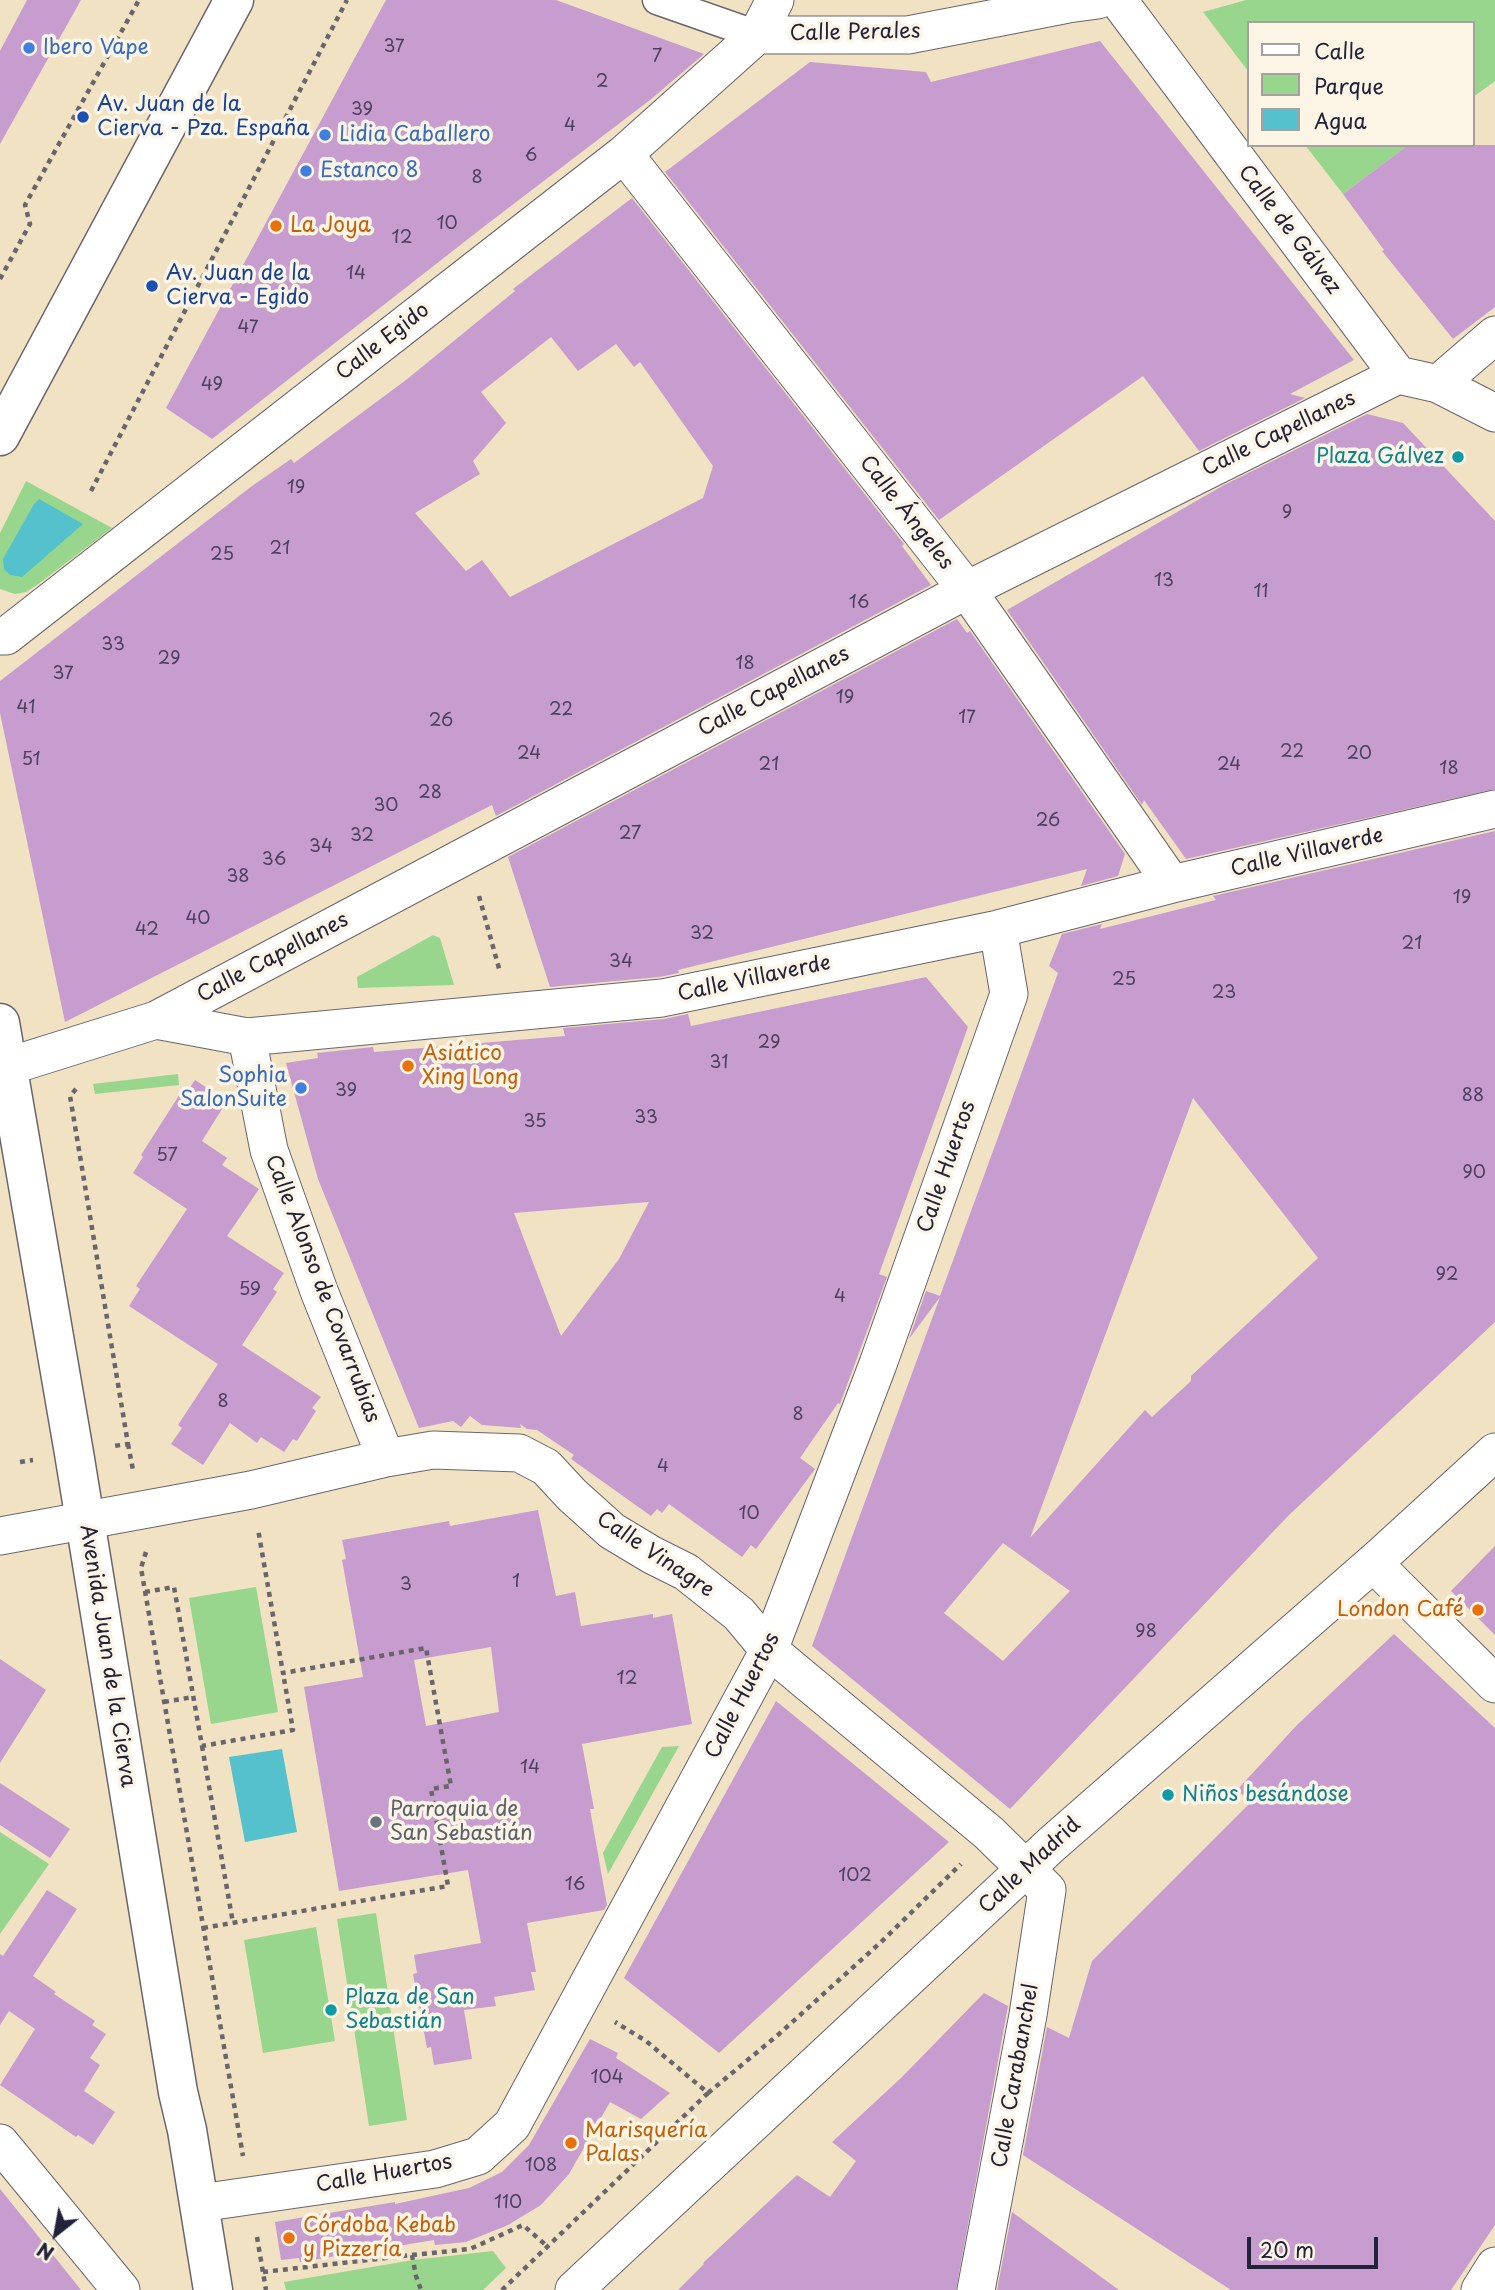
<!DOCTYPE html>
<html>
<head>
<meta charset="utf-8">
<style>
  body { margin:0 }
  #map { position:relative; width:1495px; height:2290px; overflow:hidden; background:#f0e2c3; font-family:"Playpen Sans",sans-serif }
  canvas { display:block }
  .legend { position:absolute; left:1247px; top:21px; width:228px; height:126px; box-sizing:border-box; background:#fcf5e5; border:2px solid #a5a1a1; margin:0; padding:9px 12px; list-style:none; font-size:21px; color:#22223b }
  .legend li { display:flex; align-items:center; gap:14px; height:35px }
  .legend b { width:35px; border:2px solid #a5a1a1 }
  .north { position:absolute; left:21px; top:2199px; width:70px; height:70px; -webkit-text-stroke:5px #fcf5e5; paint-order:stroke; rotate:211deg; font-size:19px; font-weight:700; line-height:28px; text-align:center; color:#22223b }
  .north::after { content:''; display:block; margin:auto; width:24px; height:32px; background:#22223b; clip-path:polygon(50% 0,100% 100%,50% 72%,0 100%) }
  .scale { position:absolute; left:1247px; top:2237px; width:131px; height:32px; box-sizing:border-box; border:4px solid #22223b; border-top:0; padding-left:9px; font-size:21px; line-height:24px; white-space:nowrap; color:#22223b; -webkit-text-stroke:5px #fcf5e5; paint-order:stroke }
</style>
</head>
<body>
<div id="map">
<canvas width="1495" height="2290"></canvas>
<ul class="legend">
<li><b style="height:9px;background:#fff"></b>Calle</li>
<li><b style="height:19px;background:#97d68c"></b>Parque</li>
<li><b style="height:19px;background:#54c1cd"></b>Agua</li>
</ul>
<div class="north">N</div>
<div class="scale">20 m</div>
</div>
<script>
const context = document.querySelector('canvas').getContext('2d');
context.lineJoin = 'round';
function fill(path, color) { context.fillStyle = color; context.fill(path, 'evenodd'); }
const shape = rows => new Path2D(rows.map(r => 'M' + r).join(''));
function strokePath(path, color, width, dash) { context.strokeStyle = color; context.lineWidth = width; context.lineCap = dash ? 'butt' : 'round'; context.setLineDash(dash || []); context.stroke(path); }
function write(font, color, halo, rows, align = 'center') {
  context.font = font + ' "Playpen Sans",sans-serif'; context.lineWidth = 7; context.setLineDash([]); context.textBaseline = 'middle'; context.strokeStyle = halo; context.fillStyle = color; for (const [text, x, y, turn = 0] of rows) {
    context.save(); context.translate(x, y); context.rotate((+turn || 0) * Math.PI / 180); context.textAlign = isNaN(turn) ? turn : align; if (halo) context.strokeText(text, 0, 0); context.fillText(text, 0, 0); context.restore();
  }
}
fill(shape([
  [1246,0,1495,0,1495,81,1472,98,1472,23,1248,23,1248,71,1203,12],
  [1305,145,1408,145,1343,194],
  [26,481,112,528,37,585,26,592,15,594,0,589,0,533],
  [433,935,440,938,454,985,358,988,357,977],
  [178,1074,179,1085,95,1094,93,1084],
  [256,1587,278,1712,211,1724,189,1598],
  [679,1746,608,1874,603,1853,662,1747],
  [0,1832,49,1864,0,1934],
  [376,1913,407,2120,369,2126,337,1919],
  [316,1927,335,2041,263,2053,244,1940],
  [493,2251,506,2268,483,2290,286,2290,284,2282,413,2260]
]), '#97d68c');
fill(shape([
  [39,499,83,524,22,577,10,575,4,569,3,559,34,504],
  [282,1749,297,1832,245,1842,229,1757]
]), '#54c1cd');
fill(shape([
  [27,0,81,0,0,144,0,51],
  [386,0,556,0,704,54,650,100,486,225,212,439,166,408],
  [1100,41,1354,360,1290,394,1305,398,1199,451,1143,376,939,520,665,172,810,62,926,72,931,82],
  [1408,145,1495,145,1495,307,1453,339,1382,251,1384,250,1343,194],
  [632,198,904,544,902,546,931,585,496,816,492,805,65,1022,0,713,0,681,252,486,291,459,294,463,406,380,515,291,513,289],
  [551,337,578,371,616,344,634,367,640,362,713,466,703,498,510,597,482,560,466,571,415,513,480,474,473,461,506,423,481,392],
  [1367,414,1403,423,1495,521,1495,789,1186,859,1144,800,1142,805,1007,610,1224,485],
  [957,619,967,633,970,631,1125,854,1118,876,1081,886,1087,869,678,970,679,973,659,977,550,987,508,857],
  [1495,831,1495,1322,1288,1516,1010,1809,812,1646,940,1297,909,1339,926,1291,940,1296,1058,973,1049,966,1062,934,1102,924,1100,929,1216,900,1213,896],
  [1193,1098,1318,1258,1191,1376,1191,1381,1152,1417,1145,1410,1030,1538],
  [1003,1543,1070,1591,1003,1661,944,1613],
  [926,977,968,1027,879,1274,887,1277,840,1404,838,1403,800,1458,815,1469,756,1549,751,1545,742,1557,669,1504,662,1513,657,1509,651,1516,571,1459,574,1455,537,1430,527,1429,520,1424,521,1428,482,1425,470,1416,461,1427,453,1421,419,1428,318,1179,286,1063,318,1058,317,1053,373,1047,374,1052,565,1036,563,1028,664,1019,688,1014,691,1026],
  [649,1202,619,1259,561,1336,514,1213],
  [195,1080,227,1101,202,1141,227,1158,222,1165,259,1189,227,1236,284,1273,273,1289,277,1292,242,1345,321,1397,312,1408,316,1411,297,1441,293,1439,284,1452,261,1437,257,1443,230,1423,203,1465,171,1444,182,1428,178,1425,218,1364,129,1306,140,1289,136,1286,187,1209,133,1173,143,1157,141,1155,180,1094,184,1096],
  [538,1510,556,1596,575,1592,581,1626,653,1614,653,1618,672,1614,692,1724,582,1744,594,1809,590,1809,607,1905,604,1910,527,1923,536,1972,531,1972,535,1990,494,1997,496,2006,464,2010,472,2059,434,2065,431,2047,427,2048,413,1974,417,1973,414,1955,481,1943,468,1870,339,1891,304,1687,363,1677,342,1560,346,1559,342,1540,449,1521,450,1526],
  [491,1647,499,1712,426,1726,414,1660],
  [1495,1546,1495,1635,1451,1591],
  [1394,1634,1495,1728,1495,2225,1451,2290,1231,2290,1023,2155,1047,2027,1069,2038,1092,1961,1251,1802,1237,1790,1297,1725],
  [0,1659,46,1690,0,1763],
  [776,1701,949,1842,719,2053,624,1978],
  [0,1783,70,1829,50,1858,0,1825],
  [47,1890,77,1909,33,1976,56,1992,54,1994,95,2021,92,2025,106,2034,90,2058,100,2065,84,2091,115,2112,93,2145,78,2135,76,2137,0,2085,35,2029,9,2011,0,2025,0,1954,3,1956],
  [984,1993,1008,2006,956,2290,678,2290,704,2264,703,2263,797,2175,830,2197,856,2161,832,2142,902,2077],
  [590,2039,618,2053,616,2058,670,2093,641,2119,610,2102,569,2174,541,2205,508,2225,466,2242,435,2245,434,2240,300,2262,299,2258,281,2260,275,2222,395,2202,395,2204,469,2188,502,2172,529,2145],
  [0,2189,30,2226,81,2290,0,2290],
  [1012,2212,1119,2290,997,2290]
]), '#c79ccf');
const pedestrian = shape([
  [657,0,757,35]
]);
const minor = shape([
  [1118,0,1398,375,1438,384,1495,413],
  [757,35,908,35,1068,4,1098,0],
  [624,154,967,590,1172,884],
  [1438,384,1495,335],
  [0,636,6,636,624,154,757,35,775,0],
  [156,1020,967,590,1398,375],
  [247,1037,269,1150,319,1291,386,1458],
  [0,1069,156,1020,247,1037,662,998,998,929,1172,884,1495,809],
  [0,1536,251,1490,386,1458,433,1450,519,1453,546,1467,572,1495,612,1531,652,1555,686,1572,739,1614,769,1650,989,1833,1047,1890,1028,2015,976,2290],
  [1373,1563,1495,1684],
  [0,2143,121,2290],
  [200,2203,435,2169,478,2156,512,2125,769,1650,878,1364,1009,994,998,929],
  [574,2290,1052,1844,1379,1558,1495,1452],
  [1480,2290,1495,2266]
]);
const tertiary = shape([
  [0,436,234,0],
  [0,1023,74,1453,178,2092,187,2130,213,2290]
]);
strokePath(pedestrian, '#6a656b', 31);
strokePath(minor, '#6a656b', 39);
strokePath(tertiary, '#6a656b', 41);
strokePath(shape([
  [0,279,30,224,25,205,139,0],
  [91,491,347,0],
  [479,896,500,972],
  [76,1089,70,1096,128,1444,114,1446],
  [128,1444,133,1470],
  [20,1462,33,1460],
  [146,1552,141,1568,243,2156],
  [145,1592,174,1587,202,1746,293,1730,283,1673],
  [164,1702,193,1697],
  [202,1746,233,1923],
  [203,1928,448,1886,431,1789,451,1786,426,1648,283,1673,258,1529],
  [708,2093,779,2034,880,1943,961,1864],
  [257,2237,266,2290],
  [412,2255,470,2249,523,2225,548,2247],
  [263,2272,412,2255,416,2276,421,2290],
  [502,2290,708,2093,646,2041,615,2022]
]), '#6a656b', 4.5, [5, 5]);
strokePath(pedestrian, '#fff', 28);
strokePath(minor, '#fff', 37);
strokePath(tertiary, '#fff', 38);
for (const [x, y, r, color] of [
  [29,48,7,"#3f7fe0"],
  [83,117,7,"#1a4fb4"],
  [325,135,7,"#3f7fe0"],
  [306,171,7,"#3f7fe0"],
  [276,226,7,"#e8710a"],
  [152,286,7,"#1a4fb4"],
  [1458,457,7,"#0f9aa8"],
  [408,1066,7,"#e8710a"],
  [301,1088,7,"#3f7fe0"],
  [1478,1610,7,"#e8710a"],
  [1168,1795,7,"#0f9aa8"],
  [376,1822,7,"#6b7280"],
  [331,2010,7,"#0f9aa8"],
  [571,2143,7,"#e8710a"],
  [289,2238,7,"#e8710a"]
]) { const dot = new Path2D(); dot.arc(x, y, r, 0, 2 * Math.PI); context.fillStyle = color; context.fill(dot); strokePath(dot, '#fcf5e5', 2.5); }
write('18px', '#4b4060', null, [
  ["37",394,47],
  ["7",657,57],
  ["2",602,82],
  ["39",362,110],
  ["4",570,126],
  ["6",531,156],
  ["8",477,178],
  ["10",447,224],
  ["12",402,238],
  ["14",356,274],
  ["47",248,328],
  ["49",212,385],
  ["19",296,488],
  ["9",1287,513],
  ["21",280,549],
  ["25",222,555],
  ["13",1164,581],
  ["11",1261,592],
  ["16",859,603],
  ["33",113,645],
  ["29",169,659],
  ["18",745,664],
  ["37",63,674],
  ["19",845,698],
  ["41",26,708],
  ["22",561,710],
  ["17",967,718],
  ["26",441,721],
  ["22",1292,752],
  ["24",529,754],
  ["20",1359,754],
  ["51",31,760],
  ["21",769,765],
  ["24",1229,765],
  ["18",1449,769],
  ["28",430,793],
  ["30",386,806],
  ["26",1048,821],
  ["27",630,834],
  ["32",362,836],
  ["34",321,847],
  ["36",274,860],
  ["38",238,877],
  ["19",1462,898],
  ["40",198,919],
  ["42",147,930],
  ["32",702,934],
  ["21",1412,944],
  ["34",621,962],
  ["25",1124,980],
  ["23",1224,993],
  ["29",769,1043],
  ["31",719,1063],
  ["39",346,1091],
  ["88",1473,1096],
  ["33",646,1118],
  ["35",535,1122],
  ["57",167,1156],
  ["90",1474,1173],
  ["92",1447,1275],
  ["59",250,1290],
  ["4",840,1297],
  ["8",223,1402],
  ["8",798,1415],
  ["4",663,1467],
  ["10",749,1514],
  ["1",516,1582],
  ["3",406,1585],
  ["98",1146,1632],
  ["12",627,1679],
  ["14",530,1768],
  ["102",855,1876],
  ["16",575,1885],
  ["104",607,2078],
  ["108",541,2166],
  ["110",508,2203]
]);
write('21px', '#22223b', '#fcf5e5', [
  ["Calle Perales",855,33,-1],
  ["Calle de Gálvez",1289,230,53],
  ["Calle Egido",383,342,-38],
  ["Calle Capellanes",1279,434,-26],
  ["Calle Ángeles",906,513,52],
  ["Calle Capellanes",774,692,-28],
  ["Calle Villaverde",1307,853,-13],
  ["Calle Capellanes",273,958,-28],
  ["Calle Villaverde",754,979,-12],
  ["Calle Huertos",947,1167,-71],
  ["Calle Alonso de Covarrubias",322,1289,69],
  ["Calle Vinagre",655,1555,34],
  ["Avenida Juan de la Cierva",107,1656,81],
  ["Calle Huertos",743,1696,-63],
  ["Calle Madrid",1030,1866,-43],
  ["Calle Carabanchel",1016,2076,-80],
  ["Calle Huertos",384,2174,-10]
]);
write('21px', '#366cbe', '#fcf5e5', [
  ["Ibero Vape",43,48],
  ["Lidia Caballero",339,135],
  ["Estanco 8",320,171],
  ["Sophia",287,1076,"right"],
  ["SalonSuite",287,1100,"right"]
], 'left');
write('21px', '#164399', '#fcf5e5', [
  ["Av. Juan de la",97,105],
  ["Cierva - Pza. España",97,129],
  ["Av. Juan de la",166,274],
  ["Cierva - Egido",166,298]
], 'left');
write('21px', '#c56008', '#fcf5e5', [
  ["La Joya",290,226],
  ["Asiático",422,1054],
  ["Xing Long",422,1078],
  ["London Café",1464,1610,"right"],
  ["Marisquería",585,2131],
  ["Palas",585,2155],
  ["Córdoba Kebab",303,2226],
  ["y Pizzería",303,2250]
], 'left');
write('21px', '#0d838f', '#fcf5e5', [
  ["Plaza Gálvez",1444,457,"right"],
  ["Niños besándose",1182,1795],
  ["Plaza de San",345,1998],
  ["Sebastián",345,2022]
], 'left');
write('21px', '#5b616d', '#fcf5e5', [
  ["Parroquia de",390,1810],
  ["San Sebastián",390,1834]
], 'left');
</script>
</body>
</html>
